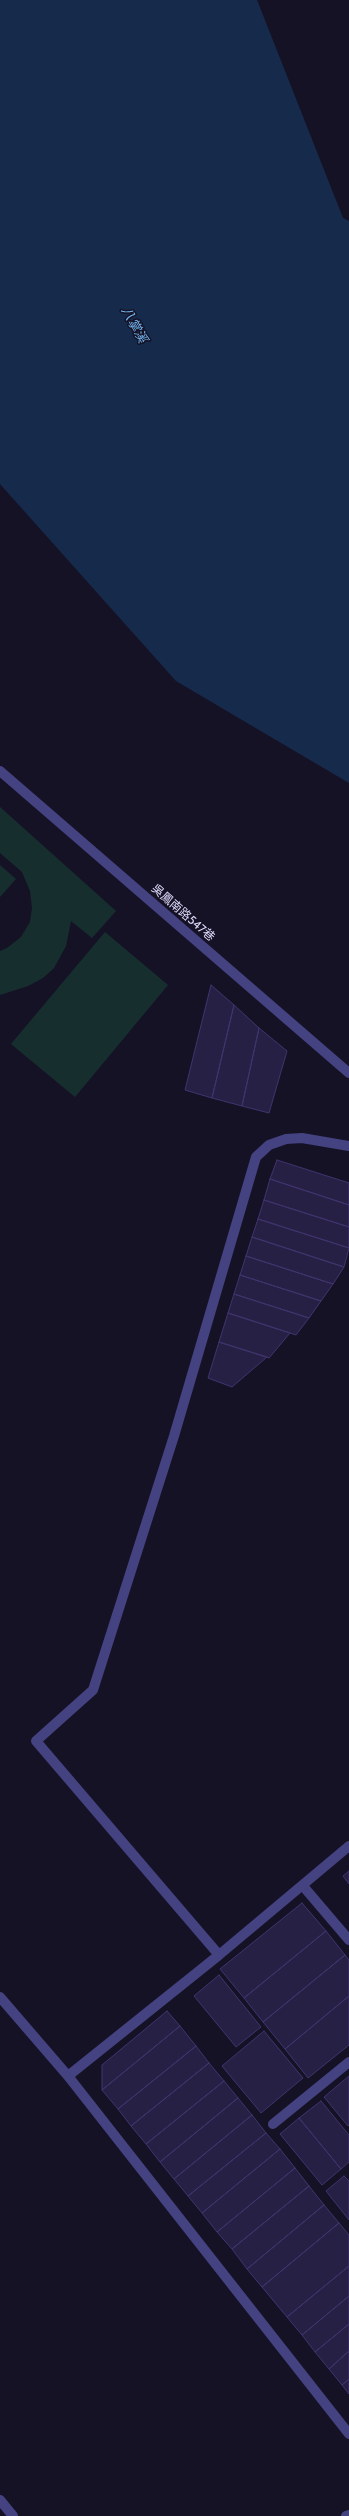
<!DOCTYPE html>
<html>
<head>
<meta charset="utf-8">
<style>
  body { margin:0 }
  canvas { display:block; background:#151226 }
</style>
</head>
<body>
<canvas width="349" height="2516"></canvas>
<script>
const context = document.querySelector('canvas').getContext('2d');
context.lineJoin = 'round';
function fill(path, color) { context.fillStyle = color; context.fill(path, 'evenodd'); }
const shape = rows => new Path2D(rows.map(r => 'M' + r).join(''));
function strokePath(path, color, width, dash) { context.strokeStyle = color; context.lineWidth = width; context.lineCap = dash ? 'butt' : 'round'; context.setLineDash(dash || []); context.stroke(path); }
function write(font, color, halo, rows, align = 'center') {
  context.font = font + ' Cabin,"Noto Sans TC",sans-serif'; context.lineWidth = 3; context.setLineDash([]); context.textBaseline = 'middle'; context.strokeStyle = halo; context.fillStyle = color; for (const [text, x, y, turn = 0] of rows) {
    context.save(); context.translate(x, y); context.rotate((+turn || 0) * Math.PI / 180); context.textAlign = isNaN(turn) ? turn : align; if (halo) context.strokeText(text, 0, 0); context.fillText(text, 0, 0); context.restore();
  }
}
fill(shape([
  [0,807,116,911,92,938,71,921,66,946,54,968,43,978,28,986,0,995,0,951,7,948,21,937,30,922,32,908,30,891,22,872,0,853],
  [0,865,16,879,0,897],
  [105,932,168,985,75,1097,11,1044]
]), '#162f2e');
fill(shape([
  [0,0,257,0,343,218,349,221,349,783,176,681,0,484]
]), '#162b4c');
const building = shape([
  [211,985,234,1005,212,1098,185,1090,211,985],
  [234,1005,259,1028,242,1106,212,1098,234,1005],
  [259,1028,287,1051,269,1113,242,1106,259,1028],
  [277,1160,349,1183,349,1205,270,1179,277,1160],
  [270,1179,349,1205,349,1227,264,1200,270,1179],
  [264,1200,349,1227,349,1248,258,1219,264,1200],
  [258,1219,349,1248,344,1267,252,1237,258,1219],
  [252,1237,344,1267,333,1284,246,1256,252,1237],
  [246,1256,333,1284,321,1301,240,1275,246,1256],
  [240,1275,321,1301,309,1318,234,1294,240,1275],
  [234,1294,309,1318,296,1335,290,1333,228,1313,234,1294],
  [228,1313,290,1333,269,1358,219,1342,228,1313],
  [219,1342,267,1357,232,1387,208,1378,219,1342],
  [349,1871,349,1884,343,1876,349,1871],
  [302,1903,326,1931,244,1998,220,1969,302,1903],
  [326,1931,345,1955,263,2022,244,1998,326,1931],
  [345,1955,349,1960,349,1996,285,2049,263,2022,345,1955],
  [219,1975,261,2027,236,2047,194,1996,219,1975],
  [349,1996,349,2045,308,2078,285,2049,349,1996],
  [167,2011,180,2026,102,2090,102,2065,167,2011],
  [180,2026,196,2046,118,2109,102,2090,180,2026],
  [264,2031,303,2078,261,2113,222,2066,264,2031],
  [196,2046,209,2063,131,2126,118,2109,196,2046],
  [209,2063,224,2081,146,2144,131,2126,209,2063],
  [349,2076,349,2125,348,2126,324,2097,349,2076],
  [224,2081,238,2098,160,2162,146,2144,224,2081],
  [238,2098,252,2115,174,2179,160,2162,238,2098],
  [321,2101,349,2135,349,2162,341,2169,299,2118,321,2101],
  [252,2115,266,2133,188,2196,174,2179,252,2115],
  [299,2118,341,2169,322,2185,280,2134,299,2118],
  [266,2133,280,2149,202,2213,188,2196,266,2133],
  [280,2149,295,2168,217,2232,202,2213,280,2149],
  [295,2168,309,2186,232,2249,217,2232,295,2168],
  [344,2176,349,2181,349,2220,326,2191,344,2176],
  [309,2186,324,2205,247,2269,232,2249,309,2186],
  [324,2205,339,2223,262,2287,247,2269,324,2205],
  [339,2223,349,2235,349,2266,287,2317,262,2287,339,2223],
  [349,2266,349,2296,302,2335,287,2317,349,2266],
  [349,2296,349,2324,315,2352,302,2335,349,2296],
  [349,2324,349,2351,329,2369,315,2352,349,2324],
  [349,2351,349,2379,342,2385,329,2369,349,2351],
  [349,2379,349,2394,342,2385,349,2379]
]);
fill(building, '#272045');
strokePath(building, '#40346e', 1);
strokePath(shape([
  [303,1886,349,1940],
  [273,2124,349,2062]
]), '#444280', 10);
strokePath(shape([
  [0,771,349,1073],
  [219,1955,36,1741,93,1690,174,1436,256,1157,269,1145,286,1139,302,1138,349,1146],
  [0,1997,68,2076,349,2434],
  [68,2076,219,1955,349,1846],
  [0,2500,13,2516],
  [346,2516,349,2515]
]), '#444280', 10);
write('12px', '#dedafb', '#151226', [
  ["吳鳳南路547巷",183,913,41]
]);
write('italic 13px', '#73b7f1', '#151226', [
  ["八掌溪",134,325,61]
]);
</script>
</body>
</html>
